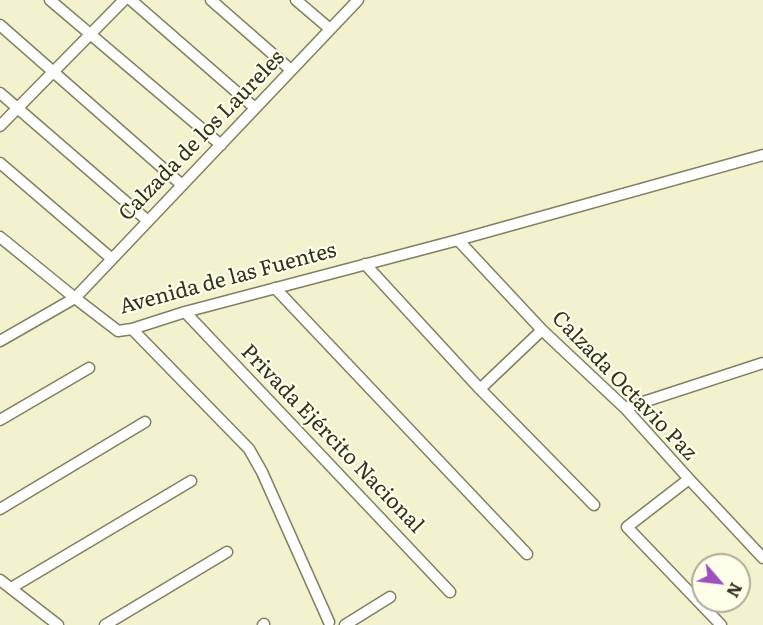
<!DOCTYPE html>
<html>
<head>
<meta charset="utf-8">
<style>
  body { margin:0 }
  #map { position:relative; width:763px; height:625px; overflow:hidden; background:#f3f2ce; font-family:Literata,serif }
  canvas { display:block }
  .north { position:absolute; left:691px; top:553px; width:60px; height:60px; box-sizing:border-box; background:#fffee9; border:2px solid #adac9a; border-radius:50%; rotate:118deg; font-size:16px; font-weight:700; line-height:24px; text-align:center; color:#323224 }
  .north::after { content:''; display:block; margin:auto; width:21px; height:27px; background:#9f4fbf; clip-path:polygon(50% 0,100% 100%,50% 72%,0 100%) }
</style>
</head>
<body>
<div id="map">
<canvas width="763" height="625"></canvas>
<div class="north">N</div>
</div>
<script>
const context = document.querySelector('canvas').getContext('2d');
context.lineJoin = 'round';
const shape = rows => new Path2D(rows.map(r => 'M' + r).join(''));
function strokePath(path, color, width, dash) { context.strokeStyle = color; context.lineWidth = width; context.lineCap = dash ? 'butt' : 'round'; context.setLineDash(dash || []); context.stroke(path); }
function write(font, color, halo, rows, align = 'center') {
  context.font = font + ' Literata,serif'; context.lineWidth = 4.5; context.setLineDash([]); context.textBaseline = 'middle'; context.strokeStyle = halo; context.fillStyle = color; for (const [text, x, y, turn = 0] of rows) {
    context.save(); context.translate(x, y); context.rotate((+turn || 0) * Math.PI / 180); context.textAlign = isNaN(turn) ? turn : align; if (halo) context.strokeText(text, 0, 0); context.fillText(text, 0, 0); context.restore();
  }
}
const street = shape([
  [50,0,221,145],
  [131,0,255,108],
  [211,0,291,70],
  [296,0,330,29],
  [0,25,182,185],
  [0,93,148,221],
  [0,126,124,0],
  [0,163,112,259],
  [0,237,75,298,118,331,132,329,185,312,458,240,763,155],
  [458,240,542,330,625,408,689,479,763,558],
  [365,264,480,389,594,505],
  [275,288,527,554],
  [185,312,450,592],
  [132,329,249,449,262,472,329,622],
  [0,341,75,298,358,0],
  [480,389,542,330],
  [625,408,763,363],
  [0,420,89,368],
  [689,479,627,527,721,625],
  [0,509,145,422],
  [0,580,58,625],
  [11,588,191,481],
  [105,625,227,552],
  [263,625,264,624],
  [345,625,390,597]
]);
strokePath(street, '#828060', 13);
strokePath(street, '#fff', 10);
write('21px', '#323224', '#fffee9', [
  ["Calzada de los Laureles",202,136,-46],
  ["Avenida de las Fuentes",228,279,-15],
  ["Calzada Octavio Paz",624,386,46],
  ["Privada Ejército Nacional",332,439,46]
]);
</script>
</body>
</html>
